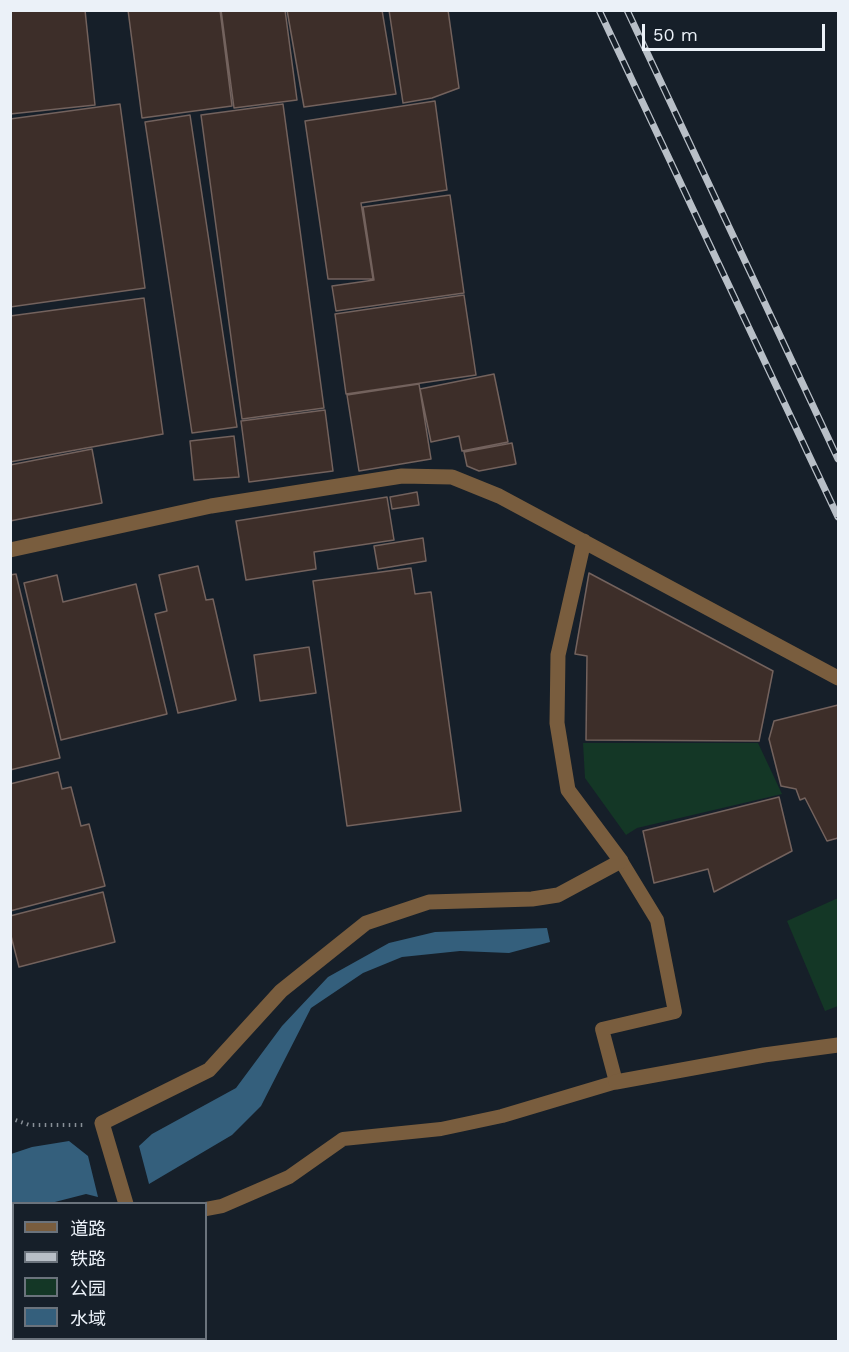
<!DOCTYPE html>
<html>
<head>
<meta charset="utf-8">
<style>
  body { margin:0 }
  #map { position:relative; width:849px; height:1352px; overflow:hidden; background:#161f29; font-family:"Work Sans","Noto Sans SC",sans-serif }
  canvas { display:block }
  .frame { position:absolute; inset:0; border:12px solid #ebf1f8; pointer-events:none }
  .legend { position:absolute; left:12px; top:1202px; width:195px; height:138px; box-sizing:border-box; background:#161f29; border:2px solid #6b737c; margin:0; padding:8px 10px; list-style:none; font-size:18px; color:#ebf1f8 }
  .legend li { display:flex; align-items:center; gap:12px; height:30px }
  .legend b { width:30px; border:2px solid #6b737c }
  .scale { position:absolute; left:642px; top:24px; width:183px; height:27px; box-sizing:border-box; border:3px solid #ebf1f8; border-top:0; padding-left:8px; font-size:18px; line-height:21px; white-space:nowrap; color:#ebf1f8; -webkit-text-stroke:4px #161f29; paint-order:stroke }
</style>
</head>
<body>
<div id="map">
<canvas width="849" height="1352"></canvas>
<div class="frame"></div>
<ul class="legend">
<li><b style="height:8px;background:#795d3e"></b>道路</li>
<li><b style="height:8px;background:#b8bfc7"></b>铁路</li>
<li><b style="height:16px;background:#143726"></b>公园</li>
<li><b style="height:16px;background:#345f7c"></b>水域</li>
</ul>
<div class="scale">50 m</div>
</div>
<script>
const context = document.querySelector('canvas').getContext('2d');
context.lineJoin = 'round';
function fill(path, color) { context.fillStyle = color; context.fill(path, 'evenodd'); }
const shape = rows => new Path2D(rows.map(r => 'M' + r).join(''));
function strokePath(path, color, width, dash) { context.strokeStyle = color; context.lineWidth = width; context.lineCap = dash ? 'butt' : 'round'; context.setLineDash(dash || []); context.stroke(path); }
fill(shape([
  [583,743,758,743,782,794,637,828,626,835,585,778],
  [838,898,838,1006,825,1011,787,921]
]), '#143726');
fill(shape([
  [547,928,550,942,509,953,460,951,402,957,363,973,311,1008,261,1106,232,1135,149,1184,139,1146,152,1134,236,1088,282,1026,328,977,389,943,435,932],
  [69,1141,88,1156,98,1197,86,1194,51,1203,14,1204,13,1211,11,1211,11,1154,32,1147],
  [11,1234,13,1234,14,1338,124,1338,124,1341,11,1341]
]), '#345f7c');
const building = shape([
  [10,10,85,10,95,105,10,114,10,10],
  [128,10,220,10,232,106,142,118,128,10],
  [221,10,285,10,297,100,234,108,221,10],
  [287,10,382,10,396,94,304,107,287,10],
  [389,10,448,10,459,88,432,98,403,103,389,10],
  [435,101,447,190,361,203,373,279,328,279,305,121,435,101],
  [120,104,145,288,10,307,10,119,120,104],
  [283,104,324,408,242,419,201,115,283,104],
  [190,115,237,427,192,433,145,122,190,115],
  [450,195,464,293,336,311,332,286,374,280,363,207,450,195],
  [464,295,476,375,346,394,335,314,464,295],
  [144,298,163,434,10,462,10,316,144,298],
  [494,374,508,442,462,451,459,436,431,442,420,389,494,374],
  [419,384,431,459,359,471,347,395,419,384],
  [325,410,333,471,249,482,241,421,325,410],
  [234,436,239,477,194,480,190,441,234,436],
  [512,443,516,464,479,471,467,466,464,452,512,443],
  [92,449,102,503,10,521,10,465,92,449],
  [417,492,419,505,392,509,390,497,417,492],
  [387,497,394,540,314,552,316,569,246,580,236,521,387,497],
  [423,538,426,561,378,569,374,546,423,538],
  [198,566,206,600,213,599,236,700,178,713,155,614,167,611,159,575,198,566],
  [411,568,415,594,431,592,461,811,347,826,313,581,411,568],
  [589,573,773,671,759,741,586,740,587,656,575,654,589,573],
  [16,574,60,758,10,770,10,575,16,574],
  [57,575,63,602,136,584,167,714,61,740,24,583,57,575],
  [309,647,316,693,260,701,254,655,309,647],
  [838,705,838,838,827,841,805,798,800,800,796,789,781,786,769,739,774,721,838,705],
  [58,772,62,789,71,787,81,826,89,824,105,886,10,911,10,784,58,772],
  [779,797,792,851,714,892,708,869,654,883,643,831,779,797],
  [103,892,115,942,19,967,10,932,10,916,103,892]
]);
fill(building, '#3d2e29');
strokePath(building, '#73625d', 1.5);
strokePath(shape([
  [10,1118,29,1125,83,1125]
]), '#888f97', 4, [1.5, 4.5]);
strokePath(shape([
  [206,1209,222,1206,289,1177,343,1139,441,1129,502,1116,616,1082,602,1029,675,1012,657,920,621,861]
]), '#795d3e', 14);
strokePath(shape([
  [10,550,211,506,402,476,452,477,499,496,838,678],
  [616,1082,764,1055,838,1045],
  [126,1204,102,1123,209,1070,281,991,366,923,429,902,532,899,558,895,621,861,568,790,557,723,558,655,584,541],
  [151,1338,151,1342]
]), '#795d3e', 15);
const rail = shape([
  [599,10,838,517],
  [627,10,838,459]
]);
strokePath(rail, '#b8bfc7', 7);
strokePath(rail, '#161f29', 4.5, [14]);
</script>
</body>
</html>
